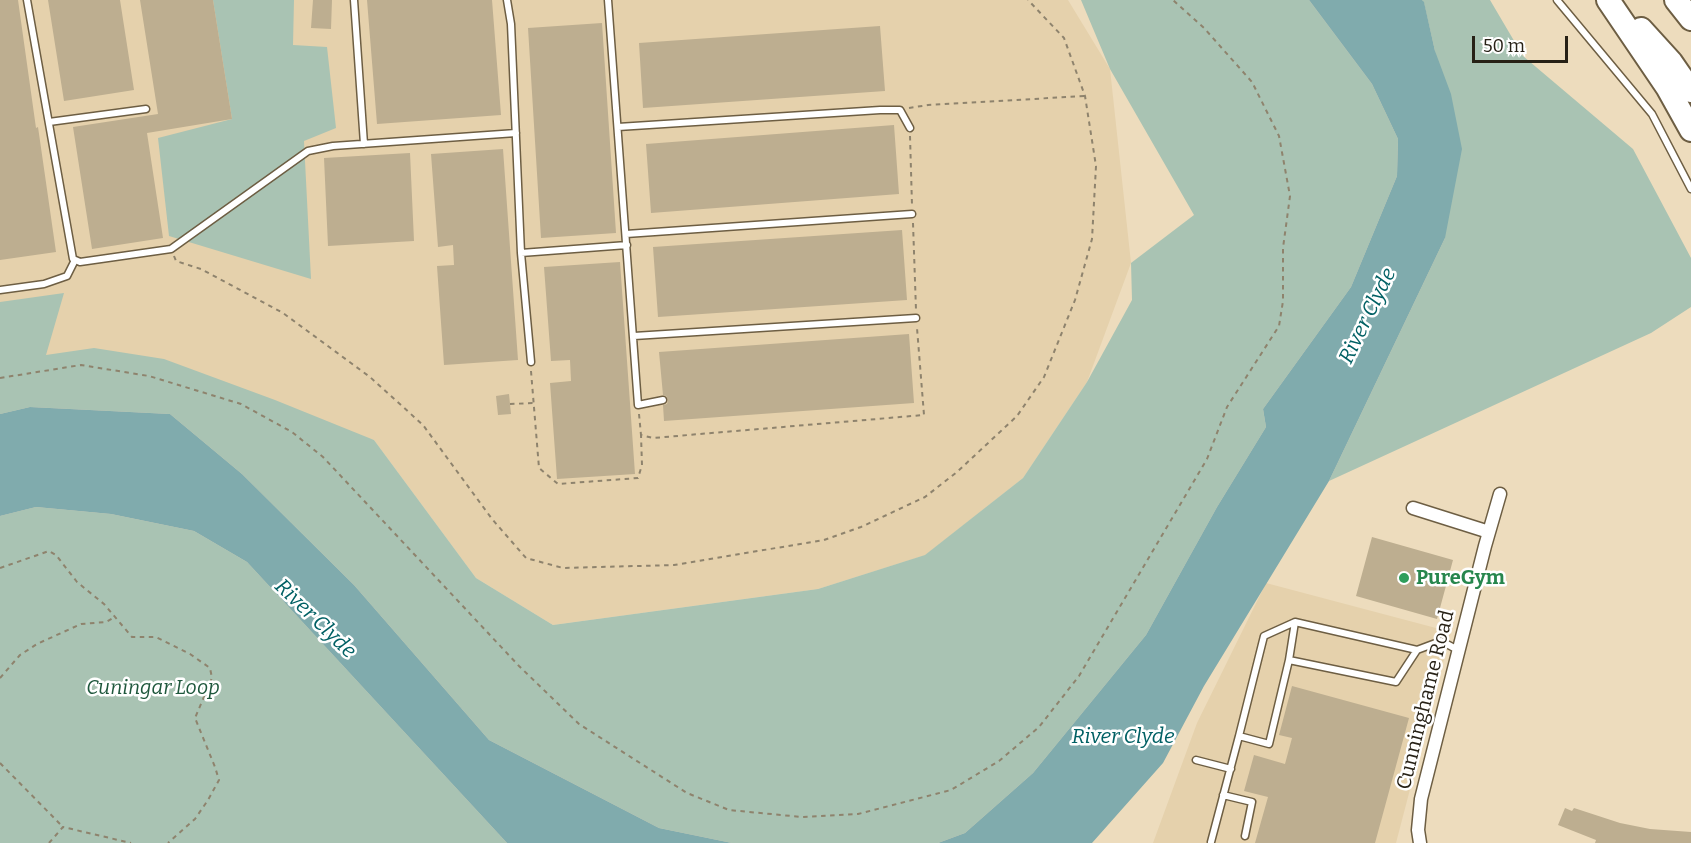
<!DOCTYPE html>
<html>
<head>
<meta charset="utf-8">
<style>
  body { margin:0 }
  #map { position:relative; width:1691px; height:843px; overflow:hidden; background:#eddcbd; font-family:Bitter,serif }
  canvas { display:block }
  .scale { position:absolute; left:1472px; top:36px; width:96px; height:27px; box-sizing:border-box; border:3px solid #272116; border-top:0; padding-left:8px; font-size:18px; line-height:21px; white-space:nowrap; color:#272116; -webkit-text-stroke:4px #fff; paint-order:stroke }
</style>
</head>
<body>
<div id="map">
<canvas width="1691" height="843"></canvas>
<div class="scale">50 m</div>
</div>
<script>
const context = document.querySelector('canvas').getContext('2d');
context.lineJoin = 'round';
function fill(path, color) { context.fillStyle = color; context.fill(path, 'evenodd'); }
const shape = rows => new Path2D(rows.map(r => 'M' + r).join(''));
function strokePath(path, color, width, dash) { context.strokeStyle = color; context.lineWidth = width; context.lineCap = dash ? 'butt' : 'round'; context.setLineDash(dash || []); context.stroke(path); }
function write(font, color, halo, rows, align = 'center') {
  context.font = font + ' Bitter,serif'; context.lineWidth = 5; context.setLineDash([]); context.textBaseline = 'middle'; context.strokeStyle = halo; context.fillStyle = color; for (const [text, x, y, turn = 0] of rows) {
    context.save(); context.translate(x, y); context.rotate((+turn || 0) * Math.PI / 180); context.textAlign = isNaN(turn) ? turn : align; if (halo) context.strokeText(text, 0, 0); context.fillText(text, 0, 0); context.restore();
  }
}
fill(shape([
  [0,0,1068,0,1110,69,1131,263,1087,382,1023,478,926,555,818,589,553,625,476,578,374,440,0,361],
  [1266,583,1451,632,1396,843,1153,843,1197,723]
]), '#e5d1ac');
fill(shape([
  [213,0,294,0,293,45,327,47,336,128,304,141,311,279,169,236,158,138,232,119],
  [1081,0,1309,0,1372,84,1398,139,1397,176,1351,287,1263,409,1266,427,1217,507,1146,635,1033,773,965,833,938,843,732,843,659,828,489,740,354,585,242,474,170,414,30,407,0,414,0,302,64,293,46,355,94,348,164,359,275,400,374,440,476,578,553,625,818,589,925,555,1023,478,1087,382,1132,300,1131,263,1194,215,1110,69],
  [1422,0,1490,0,1523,56,1633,149,1691,258,1691,307,1651,333,1329,481,1445,238,1435,51,1424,3],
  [36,507,111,514,194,531,247,562,507,843,0,843,0,516]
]), '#a9c3b3');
fill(shape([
  [1309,0,1422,0,1424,2,1435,51,1451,94,1462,149,1445,238,1329,481,1204,686,1163,763,1092,843,938,843,965,833,1033,773,1146,635,1217,507,1266,427,1263,409,1351,287,1397,176,1398,139,1372,84],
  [30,407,170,414,242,474,354,585,489,740,659,828,732,843,507,843,247,562,194,531,111,514,36,507,0,516,0,414]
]), '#80abad');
fill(shape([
  [0,0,18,0,36,128,38,127,56,252,0,260],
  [48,0,120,0,134,90,64,101],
  [140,0,213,0,232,119,147,133,163,238,92,249,73,127,158,114],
  [313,0,332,0,331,29,311,28],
  [367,0,492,0,501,115,377,124],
  [602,23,616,233,541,238,528,28],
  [880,26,885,91,643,108,639,43],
  [894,125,899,194,651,213,646,144],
  [503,149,518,360,444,365,437,266,454,265,453,245,438,247,431,154],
  [410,153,414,241,328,246,324,158],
  [902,230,907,300,658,317,653,247],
  [620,262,635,474,557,479,550,383,571,381,570,360,551,361,544,267],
  [909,334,914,403,664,421,663,405,667,404,668,400,666,396,663,395,659,352],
  [509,394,511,414,498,415,496,396],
  [1372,537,1453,560,1437,619,1356,596],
  [1292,686,1409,718,1375,843,1255,843,1268,797,1244,791,1254,755,1285,764,1292,738,1279,735],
  [1565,808,1572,811,1574,808,1620,823,1650,829,1691,832,1691,843,1595,843,1596,840,1558,825]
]), '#bdae90');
const service = shape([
  [27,0,73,259,80,262,171,249,308,151,333,146,516,133],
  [354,0,364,144],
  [507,0,511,24,521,253,531,362],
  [608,0,638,405,663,400],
  [1557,0,1652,114,1691,189],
  [49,122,146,109],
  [618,127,880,110,900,110,910,128],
  [626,234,912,214],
  [521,253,627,245],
  [0,290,44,284,67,276,75,260],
  [634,336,916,318],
  [1289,660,1295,622,1417,650],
  [1239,736,1264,636,1295,622],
  [1196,760,1231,769],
  [1223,795,1252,802,1245,836],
  [1211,842,1239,736,1269,744,1289,660,1396,682,1417,650,1441,641,1458,650]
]);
const minor = shape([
  [1413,508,1489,532],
  [1420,843,1418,830,1421,799,1485,546,1500,494]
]);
const motorway = shape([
  [1608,0,1667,87,1691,130],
  [1676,0,1691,19],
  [1641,29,1671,62,1691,91]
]);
strokePath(service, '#6d5e43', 9);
strokePath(minor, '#6d5e43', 15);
strokePath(motorway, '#6d5e43', 26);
strokePath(shape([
  [909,108,928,105,1085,96],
  [910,136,912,205],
  [913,223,916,310],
  [174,256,176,261,201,269,283,313,370,377,423,425,492,519,526,558,563,568,674,565,824,540,861,527,925,497,957,472,1017,416,1044,377,1075,300,1092,239,1096,166,1085,96,1064,38,1028,0],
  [531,371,539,468,558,484,638,478,642,465,641,435],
  [0,378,81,365,149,376,241,404,292,432,323,457,519,666,579,724,687,793,729,810,802,817,858,814,951,790,999,761,1039,727,1079,676,1207,459,1227,407,1279,326,1283,301,1283,248,1290,196,1279,136,1252,82,1204,28,1173,0],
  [510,404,534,403],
  [639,414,641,435,653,438,924,415,917,328],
  [0,568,49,551,56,555,77,582,104,604,132,637,156,637,190,654,210,668,212,678,195,718,215,767,219,780,208,800,195,819,168,843],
  [0,678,20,655,37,644,81,624,106,622,113,618],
  [0,763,63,827],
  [49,843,63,827,131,843]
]), '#8e836d', 2, [4.5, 4.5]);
strokePath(service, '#fff', 6);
strokePath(minor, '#fff', 12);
strokePath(motorway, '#fff', 22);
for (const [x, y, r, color] of [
  [1404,578,6,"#2e9e5b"]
]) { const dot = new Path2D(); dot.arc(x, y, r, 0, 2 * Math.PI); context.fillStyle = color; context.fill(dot); strokePath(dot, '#fff', 2); }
write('bold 20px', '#27864d', '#fff', [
  ["PureGym",1416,578]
], 'left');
write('italic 20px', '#1e573c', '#fff', [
  ["Cuningar Loop",153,688]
]);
write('20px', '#272116', '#fff', [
  ["Cunninghame Road",1426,700,-76]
]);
write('italic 21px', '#006064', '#fff', [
  ["River Clyde",1368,316,-64],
  ["River Clyde",315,619,44],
  ["River Clyde",1123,737]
]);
</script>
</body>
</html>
